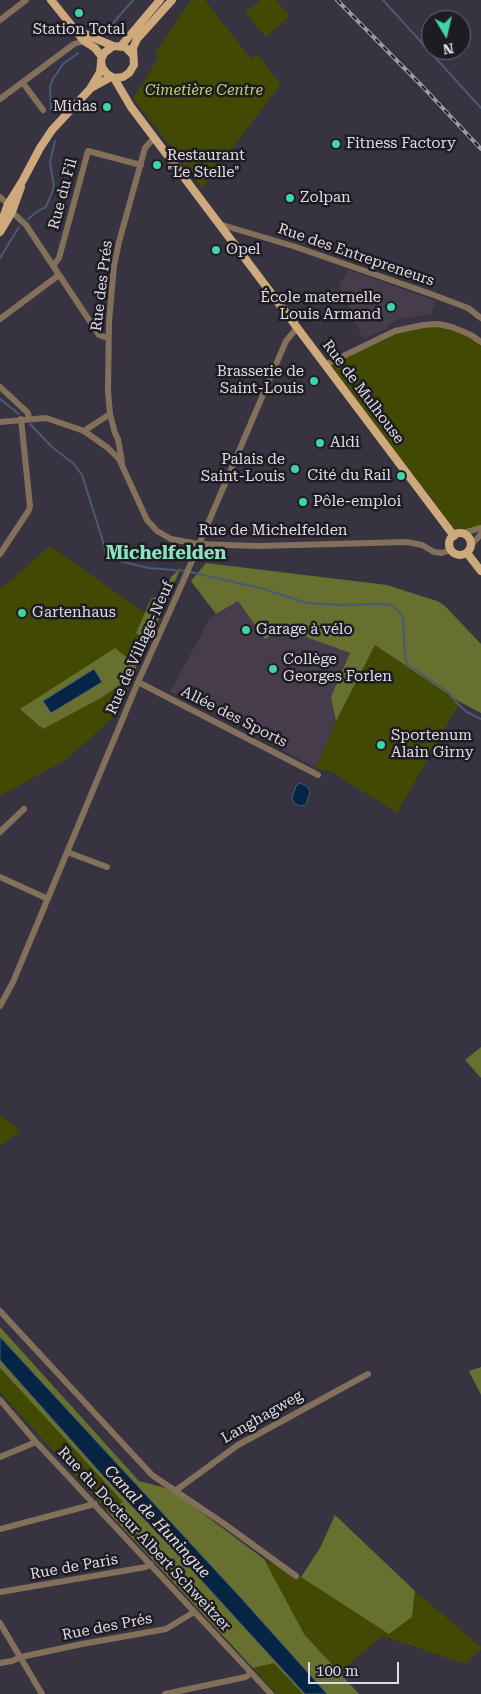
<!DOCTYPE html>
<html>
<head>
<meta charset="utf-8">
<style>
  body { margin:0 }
  #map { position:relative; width:481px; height:1694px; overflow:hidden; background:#373341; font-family:"Roboto Serif",serif }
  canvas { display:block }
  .north { position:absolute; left:421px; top:10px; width:50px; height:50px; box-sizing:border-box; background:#1e1c22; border:1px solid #6b6970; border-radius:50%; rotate:171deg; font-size:14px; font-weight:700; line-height:20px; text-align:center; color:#dedce6 }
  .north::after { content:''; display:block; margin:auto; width:18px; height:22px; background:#3fd4a2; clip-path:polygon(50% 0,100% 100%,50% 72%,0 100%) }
  .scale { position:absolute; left:308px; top:1662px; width:91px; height:22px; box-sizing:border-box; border:2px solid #dedce6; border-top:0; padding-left:6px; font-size:15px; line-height:18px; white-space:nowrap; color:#dedce6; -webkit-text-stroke:4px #1e1c22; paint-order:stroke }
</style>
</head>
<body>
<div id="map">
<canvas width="481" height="1694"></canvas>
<div class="north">N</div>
<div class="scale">100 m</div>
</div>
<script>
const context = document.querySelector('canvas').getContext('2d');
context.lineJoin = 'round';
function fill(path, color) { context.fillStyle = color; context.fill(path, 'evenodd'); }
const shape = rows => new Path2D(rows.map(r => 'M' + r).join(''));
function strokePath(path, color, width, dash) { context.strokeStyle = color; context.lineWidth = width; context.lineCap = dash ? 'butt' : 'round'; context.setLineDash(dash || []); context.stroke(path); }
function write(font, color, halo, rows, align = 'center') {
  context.font = font + ' "Roboto Serif",serif'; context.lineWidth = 5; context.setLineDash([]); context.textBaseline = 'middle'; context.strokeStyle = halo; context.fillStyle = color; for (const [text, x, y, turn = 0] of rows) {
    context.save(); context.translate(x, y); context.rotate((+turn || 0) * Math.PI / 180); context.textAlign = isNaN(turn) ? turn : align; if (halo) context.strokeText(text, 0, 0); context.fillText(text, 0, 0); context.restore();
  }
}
fill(shape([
  [349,270,436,301,431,314,400,319,387,325,388,328,363,339,339,285],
  [238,600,285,629,375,645,336,721,316,768,203,706,170,692,209,620,216,614]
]), '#463c4c');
fill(shape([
  [191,0,205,0,251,59,257,54,281,84,202,188,133,98,159,57,155,54],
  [260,0,276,0,290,16,266,37,245,13],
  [438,324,481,342,481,528,456,531,328,362,395,331],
  [50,546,155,620,137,665,115,648,20,709,43,729,101,698,132,677,117,714,66,760,0,796,0,585,2,588],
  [375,645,460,702,397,813,332,772,316,768,336,721],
  [0,1115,21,1131,0,1146],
  [0,1368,123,1502,107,1511,0,1392],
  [264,1559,301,1577,412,1617,415,1591,481,1647,481,1649,465,1664,383,1636,339,1672,304,1634],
  [274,1663,303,1694,276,1694,253,1668]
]), '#424903');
fill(shape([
  [206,563,387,585,437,601,444,605,481,644,481,713,460,702,375,645,336,721,331,697,350,653,285,629,265,639,238,601,216,614,191,581],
  [181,567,150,640,144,638,136,633,151,599,162,594,171,577],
  [115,648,137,665,132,677,101,698,43,729,20,709],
  [481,1047,481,1078,465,1060],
  [0,1327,139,1481,170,1489,264,1559,304,1634,359,1694,327,1694,0,1337],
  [0,1360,105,1478,171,1547,305,1694,303,1694,274,1663,253,1668,107,1511,123,1502,0,1368],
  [481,1367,481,1395,469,1371],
  [335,1515,415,1591,412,1617,389,1634,301,1577,320,1548]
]), '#687030');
const water = shape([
  [94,669,102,682,51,713,43,701,94,669],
  [300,783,307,786,310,791,306,805,300,806,294,803,292,798,296,786,300,783],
  [0,1337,241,1598,327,1694,305,1694,171,1547,105,1478,0,1360,0,1337]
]);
fill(water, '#062444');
strokePath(water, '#475b75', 1);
strokePath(shape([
  [383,0,481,108],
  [103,35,133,0],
  [51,110,50,87,53,79,63,64,78,53],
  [28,219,38,211,46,207,54,187,50,162,55,141],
  [0,258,19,227],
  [0,399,19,414],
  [30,424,52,447,74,464,82,475,106,551,109,555,123,562,149,568,186,571],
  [190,572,264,589,307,603,343,605,380,604,390,605,398,610,403,617,405,657,407,664,448,692,457,703,467,712,481,719]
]), '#475b75', 2);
strokePath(shape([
  [0,20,26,0],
  [23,83,43,110],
  [0,99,74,44,84,41],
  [0,197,8,204],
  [12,212,26,225,99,335,108,338],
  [219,224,296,247,431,294,468,308,481,318],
  [53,266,59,258,88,151,141,165],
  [0,319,59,275],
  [325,365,395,331,423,325,438,324,452,327,471,335,481,342],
  [0,387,28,413,29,418],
  [0,422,46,418,84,431,108,448,119,459,147,520,157,531,171,539,198,544,258,546,407,542,422,545,434,552,442,553,451,550],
  [84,431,110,414],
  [122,462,118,439,115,433,110,414,108,391,109,322,114,266,119,242,145,148,154,138],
  [460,534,481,528],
  [471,545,481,534],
  [0,554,29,510,30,506,21,419],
  [138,682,318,775],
  [0,832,24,809],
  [67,852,107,867],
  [0,877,48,899],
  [0,1006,13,982,138,682,182,584,286,341,297,328],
  [0,1311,152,1475,223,1523,296,1576],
  [0,1400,36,1442,271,1694],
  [0,1457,36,1442],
  [175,1491,238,1445,368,1374],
  [0,1529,95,1504],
  [0,1592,146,1567,151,1564],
  [0,1623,42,1694],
  [0,1663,12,1661,21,1657,82,1644,166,1629,194,1612],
  [165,1694,246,1677,251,1673]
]), '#82705a', 6);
strokePath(shape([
  [51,0,84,41,95,48,102,57],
  [78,31,113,46],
  [121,46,160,0],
  [133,55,125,47,113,46,104,53,101,60,102,67,107,74,114,78,123,77,129,73,134,65,133,48,137,39,172,0],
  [114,78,131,107,454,536],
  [91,88,111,77],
  [0,226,8,204,23,180,40,148,52,130,90,89,100,72,101,63],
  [0,232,12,212,21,187],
  '449 544a11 11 0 1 1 22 0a11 11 0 1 1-22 0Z',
  [467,553,481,571]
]), '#cda97b', 8);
const rail = shape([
  [337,0,422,86,481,149]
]);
strokePath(rail, '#9c99a5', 4);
strokePath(rail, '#1e1c22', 2, [5.5]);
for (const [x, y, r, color] of [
  [79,13,5,"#3fd4a2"],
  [107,107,5,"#3fd4a2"],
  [336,144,5,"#3fd4a2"],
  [157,165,5,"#3fd4a2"],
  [290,198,5,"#3fd4a2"],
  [216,250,5,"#3fd4a2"],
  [391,307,5,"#3fd4a2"],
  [314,381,5,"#3fd4a2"],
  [320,443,5,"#3fd4a2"],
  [295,469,5,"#3fd4a2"],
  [401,476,5,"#3fd4a2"],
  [303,502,5,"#3fd4a2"],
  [22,613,5,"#3fd4a2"],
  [246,630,5,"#3fd4a2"],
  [273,669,5,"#3fd4a2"],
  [381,745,5,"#3fd4a2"]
]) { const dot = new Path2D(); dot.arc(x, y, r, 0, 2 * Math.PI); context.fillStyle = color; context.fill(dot); strokePath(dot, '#1e1c22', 2); }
write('15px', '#dedce6', '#1e1c22', [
  ["Station Total",79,30,"center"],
  ["Midas",97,107,"right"],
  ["Fitness Factory",346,144],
  ["Restaurant",167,156],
  ["\"Le Stelle\"",167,173],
  ["Zolpan",300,198],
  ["Opel",226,250],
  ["École maternelle",381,298,"right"],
  ["Louis Armand",381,315,"right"],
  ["Brasserie de",304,372,"right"],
  ["Saint-Louis",304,389,"right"],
  ["Aldi",330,443],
  ["Palais de",285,460,"right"],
  ["Saint-Louis",285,477,"right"],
  ["Cité du Rail",391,476,"right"],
  ["Pôle-emploi",313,502],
  ["Gartenhaus",32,613],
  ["Garage à vélo",256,630],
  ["Collège",283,660],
  ["Georges Forlen",283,677],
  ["Sportenum",391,736],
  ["Alain Girny",391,753]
], 'left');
write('italic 15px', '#c2d073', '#1e1c22', [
  ["Cimetière Centre",204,91]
]);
write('15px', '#dedce6', '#1e1c22', [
  ["Rue du Fil",63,194,-75],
  ["Rue des Entrepreneurs",356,255,19],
  ["Rue des Prés",102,286,-83],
  ["Rue de Mulhouse",363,392,53],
  ["Rue de Michelfelden",273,531],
  ["Rue de Village-Neuf",140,648,-66],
  ["Allée des Sports",234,717,27],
  ["Langhagweg",262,1417,-30],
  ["Rue du Docteur Albert Schweitzer",144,1539,47],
  ["Rue de Paris",74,1567,-10],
  ["Rue des Prés",107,1627,-11]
]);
write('italic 16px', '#dae5f4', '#1e1c22', [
  ["Canal de Huningue",157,1522,47]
]);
write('bold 18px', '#8be3bf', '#1e1c22', [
  ["Michelfelden",166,554]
]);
</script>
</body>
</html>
